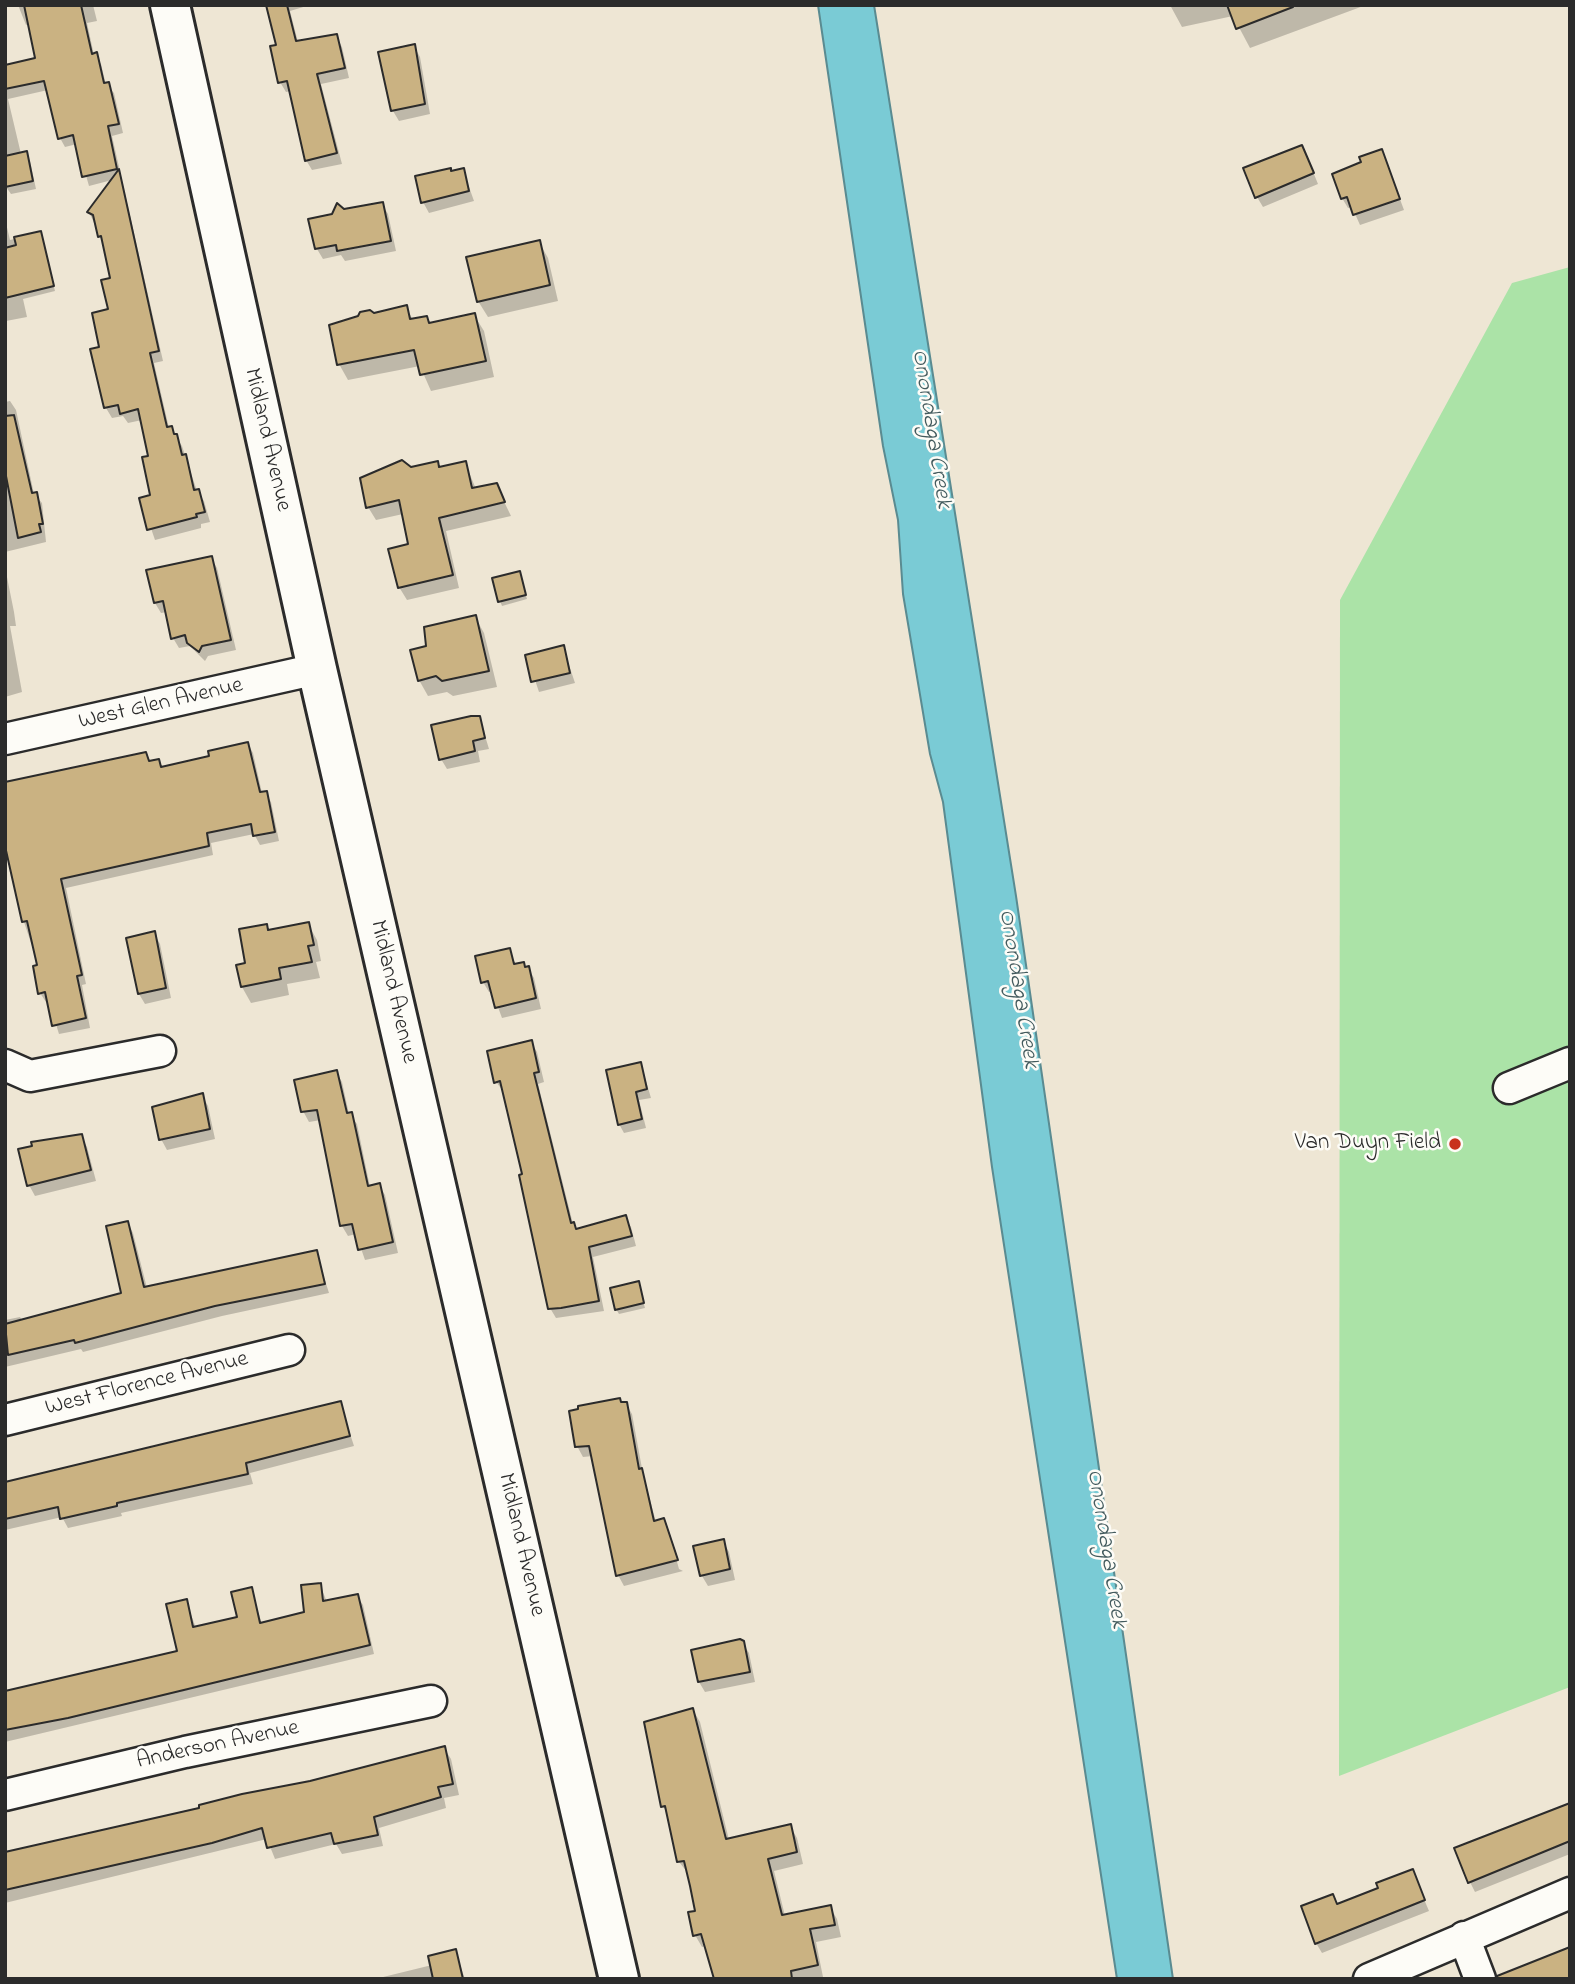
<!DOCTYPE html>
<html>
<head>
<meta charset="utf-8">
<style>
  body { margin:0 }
  #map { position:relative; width:1575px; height:1984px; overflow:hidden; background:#eee6d4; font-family:"Indie Flower",sans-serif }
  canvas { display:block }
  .frame { position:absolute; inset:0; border:7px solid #2b2b2b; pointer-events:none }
</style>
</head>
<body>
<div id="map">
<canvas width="1575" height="1984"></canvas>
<div class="frame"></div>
</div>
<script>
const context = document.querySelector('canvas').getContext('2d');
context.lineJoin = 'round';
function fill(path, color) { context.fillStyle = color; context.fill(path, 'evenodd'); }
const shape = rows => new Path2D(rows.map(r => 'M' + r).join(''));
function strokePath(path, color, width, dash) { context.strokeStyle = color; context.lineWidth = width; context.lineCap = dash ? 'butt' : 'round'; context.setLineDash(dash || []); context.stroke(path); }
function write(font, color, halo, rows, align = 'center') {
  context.font = font + ' "Indie Flower",sans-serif'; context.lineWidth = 5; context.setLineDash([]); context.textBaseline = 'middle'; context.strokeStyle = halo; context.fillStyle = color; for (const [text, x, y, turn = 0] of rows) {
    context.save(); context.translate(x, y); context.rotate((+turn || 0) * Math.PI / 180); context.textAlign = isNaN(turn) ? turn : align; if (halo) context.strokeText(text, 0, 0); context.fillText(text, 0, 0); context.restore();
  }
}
fill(shape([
  [1570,267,1570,1687,1339,1776,1340,600,1512,283]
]), '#abe3a7');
const water = shape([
  [818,5,874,5,1016,896,1173,1979,1117,1979,992,1167,943,802,930,754,903,594,898,520,883,446,818,5]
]);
fill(water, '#7acbd5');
strokePath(water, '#5a8b91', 2);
fill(shape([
  [18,5,93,5,97,21,87,23,94,55,101,64,106,85,114,93,123,133,112,136,163,361,154,363,169,428,182,446,197,491,204,501,210,522,201,524,201,528,155,540,141,499,152,497,150,458,142,420,128,423,123,416,112,418,106,408,92,350,101,348,110,311,112,279,104,244,89,212,112,180,89,186,77,144,65,147,60,138,48,90,8,99,21,154,26,153,30,161,36,189,11,194,6,187,5,67,38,59,30,24,26,25],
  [268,5,310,5,290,11,298,42,336,36,342,47,349,78,321,84,342,164,312,170,306,160,291,91,286,92,280,82,278,47],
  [1170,5,1366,5,1250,48,1233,16,1182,27],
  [414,46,420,57,430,114,399,121,393,111,380,53],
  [1382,151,1404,210,1360,225,1352,207,1348,208,1342,198,1363,163],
  [1307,157,1318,184,1263,207,1257,197],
  [463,170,474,201,429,213,423,202],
  [382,204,388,214,396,251,345,261,341,255,323,259,317,249,344,210],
  [5,219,10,240,40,233,55,291,23,299,27,317,6,321],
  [539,242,548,258,558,301,488,317,478,301],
  [406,307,413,320,426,318,430,325,474,315,484,331,494,377,431,391,420,366,348,380,339,364,373,315],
  [10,401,16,410,34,494,42,503,46,542,5,552,5,402],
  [465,463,476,489,496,485,511,516,446,531,459,588,407,600,399,587,410,546,403,514,376,520,368,507,440,468],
  [211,558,217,568,236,650,208,656,205,661,190,646,179,648,173,638,167,612,161,613,155,603,148,572],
  [5,567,14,612,16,626,10,626,22,692,5,697],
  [519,573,527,599,502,606,500,601],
  [475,617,484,633,497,687,453,696,447,692,428,696,419,680],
  [563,647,575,683,539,692,527,656],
  [479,716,489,749,478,751,480,762,447,769,441,759],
  [248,744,253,753,262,793,266,793,271,802,279,841,260,845,254,834,211,843,213,855,66,888,86,984,82,985,90,1028,59,1034,49,1002,46,1002,40,993,39,967,24,922,7,846,146,754,150,762,158,761,163,768,212,757],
  [308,924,317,940,321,961,316,962,320,978,287,984,289,995,251,1003,242,987,247,965,266,926,269,932],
  [154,933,160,944,171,998,145,1004,139,994],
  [509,950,516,965,528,968,534,978,541,1009,502,1018,492,991,489,992,483,982],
  [531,1042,537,1052,544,1082,538,1084,573,1224,577,1230,625,1217,631,1227,636,1246,593,1257,604,1311,556,1318,550,1308,504,1092,496,1082],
  [641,1064,651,1098,639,1100,646,1128,624,1133,619,1124],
  [336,1072,342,1082,349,1114,357,1124,370,1187,379,1185,385,1195,398,1253,365,1260,356,1234,348,1236,342,1226,321,1120,309,1122,303,1111],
  [202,1095,208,1106,215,1139,167,1150,161,1139],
  [81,1136,87,1147,96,1181,35,1196,29,1185,33,1143],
  [128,1223,133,1233,147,1288,316,1252,329,1293,222,1316,83,1352,81,1349,5,1367,5,1320,20,1317,23,1322,123,1294],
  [638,1283,645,1308,619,1314,616,1309],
  [340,1403,354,1446,250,1473,253,1484,121,1513,122,1516,68,1528,62,1517,5,1530,5,1484],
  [621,1403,626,1404,632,1414,643,1474,656,1522,663,1520,668,1529,679,1569,683,1571,624,1586,618,1575,593,1456,583,1457,577,1446],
  [723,1541,729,1552,735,1580,708,1586,702,1576,695,1548],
  [320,1585,327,1602,357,1596,363,1605,374,1654,5,1742,5,1693,179,1653,186,1601,196,1628,239,1618,251,1589,262,1624,306,1613],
  [742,1642,749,1653,755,1682,705,1692,699,1682],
  [693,1710,700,1722,729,1840,790,1826,797,1838,803,1864,774,1871,785,1916,830,1907,837,1919,841,1937,816,1942,823,1977,703,1979,715,1976,706,1946,702,1947,695,1935,697,1912,688,1873,679,1862,670,1818,663,1806],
  [444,1748,451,1759,459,1795,444,1798,446,1808,379,1828,383,1846,342,1854,336,1844,275,1859,267,1839,5,1903,5,1854],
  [1570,1807,1570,1854,1475,1892,1470,1882],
  [1412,1871,1429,1911,1322,1953,1316,1943,1338,1906,1380,1889],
  [455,1951,465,1979,375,1979,432,1965]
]), '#0003');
const building = shape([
  [24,5,81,5,92,54,97,52,104,83,109,82,119,124,108,126,117,169,82,177,73,135,58,139,44,81,5,89,5,65,35,58,24,5],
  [266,5,287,5,296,41,337,34,345,68,317,74,337,153,305,161,287,81,278,83,270,46,276,45,266,5],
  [1227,5,1292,5,1293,7,1236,29,1227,5],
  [415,44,425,104,391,111,378,52,415,44],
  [1302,145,1314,173,1255,198,1243,168,1302,145],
  [1382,149,1400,199,1353,215,1347,197,1341,199,1332,174,1361,162,1359,157,1382,149],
  [27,151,33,181,5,187,5,156,27,151],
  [451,168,451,171,464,168,469,191,421,203,415,176,451,168],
  [119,169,159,351,150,353,167,427,172,426,174,434,177,434,182,455,186,454,194,490,199,489,205,512,196,514,197,517,147,530,139,498,150,495,142,457,148,456,138,409,120,414,118,405,104,408,90,349,99,347,92,313,108,309,101,280,110,278,101,236,98,237,93,215,87,212,119,169],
  [383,202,391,241,337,251,336,245,315,249,308,219,332,214,337,203,344,209,383,202],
  [41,231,54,286,5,298,5,248,16,245,14,237,41,231],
  [540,240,550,285,477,302,466,257,540,240],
  [407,305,410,319,427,316,429,323,475,313,486,361,420,375,414,350,337,365,329,325,358,316,360,312,370,310,374,313,407,305],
  [14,415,32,493,37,492,43,524,39,524,41,532,18,538,5,471,5,416,14,415],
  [402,460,411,467,438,461,439,467,466,461,472,488,497,483,505,502,439,518,453,575,398,588,388,549,408,544,399,500,366,508,360,478,402,460],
  [212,556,231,640,202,646,199,652,187,643,185,635,171,639,163,601,154,603,146,570,212,556],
  [520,571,526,595,498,602,492,578,520,571],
  [476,615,489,671,442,681,436,676,418,681,410,650,426,646,424,627,476,615],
  [564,645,570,673,531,682,525,655,564,645],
  [471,716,480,716,485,738,473,741,475,751,439,760,431,725,471,716],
  [248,742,260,792,267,791,275,832,253,836,251,824,207,833,209,846,61,879,82,975,77,976,86,1018,52,1026,45,992,38,994,33,966,37,965,27,921,22,922,5,846,5,782,146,752,149,761,159,759,161,767,209,756,208,751,248,742],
  [309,922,314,945,308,946,312,962,279,968,281,979,241,987,236,965,245,963,239,929,267,924,268,930,309,922],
  [155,931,166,988,138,994,126,938,155,931],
  [510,948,514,964,524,962,525,967,529,966,536,998,495,1008,488,981,481,983,475,956,510,948],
  [532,1040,539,1072,534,1073,571,1223,574,1222,576,1229,626,1215,632,1236,589,1247,599,1301,561,1308,548,1309,519,1175,522,1174,500,1081,494,1083,487,1051,532,1040],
  [641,1062,647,1089,636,1092,642,1119,618,1125,606,1070,641,1062],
  [337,1070,347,1113,352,1112,368,1186,380,1183,393,1242,358,1250,352,1224,340,1226,317,1110,301,1112,294,1080,337,1070],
  [203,1093,210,1129,159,1140,152,1107,203,1093],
  [82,1134,91,1170,27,1186,18,1149,32,1146,31,1142,82,1134],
  [128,1221,144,1287,317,1250,325,1284,215,1306,75,1343,74,1340,8,1355,5,1324,121,1293,106,1226,128,1221],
  [639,1281,644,1303,615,1310,610,1288,639,1281],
  [620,1398,621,1402,627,1402,639,1469,642,1468,654,1521,664,1518,678,1560,616,1576,589,1446,575,1447,569,1411,578,1409,578,1406,620,1398],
  [341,1401,350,1436,246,1463,248,1474,117,1503,117,1506,60,1519,58,1507,5,1519,5,1482,341,1401],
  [724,1539,730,1569,700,1576,693,1546,724,1539],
  [321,1583,323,1601,358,1594,370,1645,68,1718,5,1730,5,1691,177,1651,166,1604,187,1599,193,1627,237,1617,231,1592,252,1587,260,1623,304,1612,301,1585,321,1583],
  [740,1639,744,1641,750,1672,698,1682,691,1650,740,1639],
  [693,1708,726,1839,791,1824,797,1852,768,1859,782,1915,831,1905,835,1925,810,1929,818,1965,791,1971,792,1979,714,1979,701,1934,693,1936,688,1912,695,1911,690,1886,684,1861,677,1862,665,1806,661,1807,644,1722,693,1708],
  [445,1746,453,1784,438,1787,441,1797,374,1817,378,1835,334,1844,331,1833,267,1848,262,1828,212,1843,5,1890,5,1852,199,1808,199,1805,242,1794,310,1781,445,1746],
  [1570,1803,1570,1841,1468,1883,1454,1848,1570,1803],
  [1413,1869,1425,1900,1315,1944,1301,1906,1333,1894,1337,1904,1378,1888,1376,1883,1413,1869],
  [1570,1947,1570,1979,1497,1979,1497,1976,1570,1947],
  [456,1949,463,1979,433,1979,428,1956,456,1949]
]);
fill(building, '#cab282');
strokePath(building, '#2b2b2b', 2);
const minor = shape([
  [5,739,317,669],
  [5,1065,30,1076,160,1051],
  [1509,1088,1570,1063],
  [5,1420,289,1350],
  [5,1795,185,1752,431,1701],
  [1464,1937,1480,1979],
  [1369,1979,1570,1893]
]);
const tertiary = shape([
  [170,5,317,669,619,1979]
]);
strokePath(minor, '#2b2b2b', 35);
strokePath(tertiary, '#2b2b2b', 44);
strokePath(minor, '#fdfcf7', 30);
strokePath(tertiary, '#fdfcf7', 38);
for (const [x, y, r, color] of [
  [1455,1144,7,"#c8321e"]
]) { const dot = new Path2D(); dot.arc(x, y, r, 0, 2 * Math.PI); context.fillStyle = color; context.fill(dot); strokePath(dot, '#fdfcf7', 2.5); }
write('23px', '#2b2b2b', '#fdfcf7', [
  ["Midland Avenue",266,440,77],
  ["West Glen Avenue",161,705,-13],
  ["Midland Avenue",392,992,77],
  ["West Florence Avenue",147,1385,-14],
  ["Midland Avenue",520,1545,77],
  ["Anderson Avenue",218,1746,-12]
]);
write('23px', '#2b2b2b', '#fdfcf7', [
  ["Van Duyn Field",1441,1144]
], 'right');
write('italic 24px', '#435b5e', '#fdfcf7', [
  ["Onondaga Creek",930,429,81],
  ["Onondaga Creek",1017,989,81],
  ["Onondaga Creek",1105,1549,81]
]);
</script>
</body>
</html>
